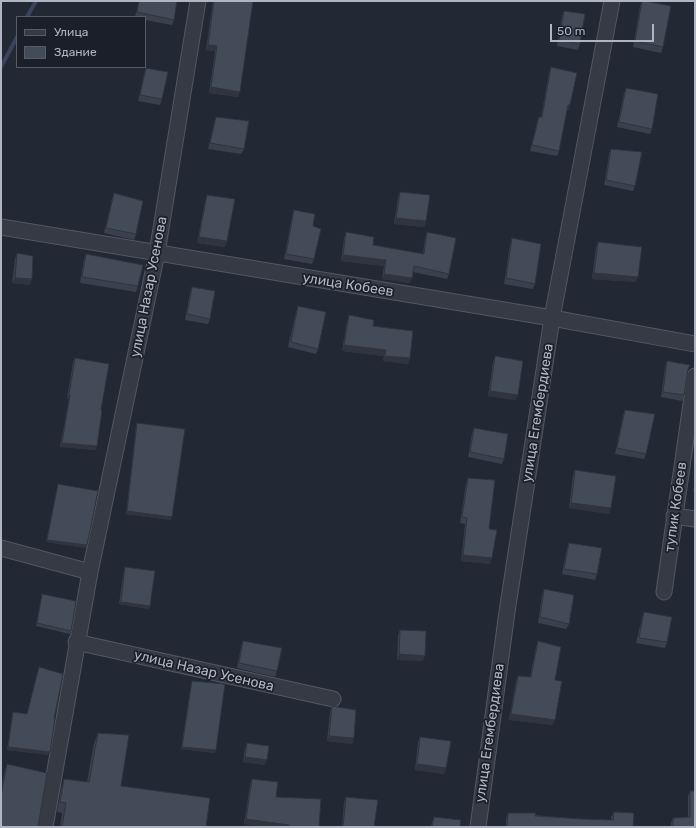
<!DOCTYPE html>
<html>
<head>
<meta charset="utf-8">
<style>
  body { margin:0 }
  #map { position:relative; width:696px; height:828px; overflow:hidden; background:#222834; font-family:Rubik,sans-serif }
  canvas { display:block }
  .frame { position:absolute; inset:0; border:2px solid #afb5c2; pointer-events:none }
  .legend { position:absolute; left:16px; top:16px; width:130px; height:52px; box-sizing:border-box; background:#1a1f29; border:1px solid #565b66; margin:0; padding:5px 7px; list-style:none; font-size:12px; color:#afb5c2 }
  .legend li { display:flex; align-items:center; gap:8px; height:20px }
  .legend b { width:20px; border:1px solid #565b66 }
  .scale { position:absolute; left:550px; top:24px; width:104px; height:18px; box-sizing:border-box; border:2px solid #afb5c2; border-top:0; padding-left:5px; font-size:12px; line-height:14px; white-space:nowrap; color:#afb5c2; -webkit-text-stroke:3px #1a1f29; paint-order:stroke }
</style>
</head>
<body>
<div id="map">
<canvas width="696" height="828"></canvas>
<div class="frame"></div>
<ul class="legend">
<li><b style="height:5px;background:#353a45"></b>Улица</li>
<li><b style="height:11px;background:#434b59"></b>Здание</li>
</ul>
<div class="scale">50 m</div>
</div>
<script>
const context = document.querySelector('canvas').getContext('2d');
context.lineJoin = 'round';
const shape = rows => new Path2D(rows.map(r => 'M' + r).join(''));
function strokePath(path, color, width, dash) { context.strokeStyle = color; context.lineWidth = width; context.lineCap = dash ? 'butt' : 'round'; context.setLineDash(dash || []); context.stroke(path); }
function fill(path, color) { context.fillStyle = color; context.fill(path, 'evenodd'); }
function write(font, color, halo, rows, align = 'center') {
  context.font = font + ' Rubik,sans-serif'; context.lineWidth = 3.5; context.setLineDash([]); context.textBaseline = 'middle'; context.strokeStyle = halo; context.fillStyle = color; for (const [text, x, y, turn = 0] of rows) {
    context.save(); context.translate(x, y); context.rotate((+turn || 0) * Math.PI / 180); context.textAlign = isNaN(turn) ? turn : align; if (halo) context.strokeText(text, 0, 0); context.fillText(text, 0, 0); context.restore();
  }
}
strokePath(shape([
  [27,17,36,1],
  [1,67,17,37]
]), '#39445c', 4);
const street = shape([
  [1,227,552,318,695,344],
  [674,516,695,519],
  [1,548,90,572],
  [664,592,695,376],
  [76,642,333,699],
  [45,827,90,572,157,253,198,1],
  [478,827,507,612,552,318,612,1]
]);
strokePath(street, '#525863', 17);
strokePath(street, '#353a45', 15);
fill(shape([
  [139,1,177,1,174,20,172,25,145,20,145,17,135,17],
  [213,1,253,1,238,97,209,93,215,51,206,50],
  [642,1,663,47,661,53,633,47,640,6],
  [564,11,580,44,578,50,557,46,562,16],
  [551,67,570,105,568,111,567,111,559,151,557,156,530,151,537,122,539,117,541,117,549,73],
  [146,68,162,99,160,105,138,101,144,74],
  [626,88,652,129,650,134,617,127,624,93],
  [216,117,244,149,241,154,208,149,214,123],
  [611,149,635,186,633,191,604,185,609,154],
  [400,192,426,221,424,227,394,224,398,197],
  [114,193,136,234,134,240,104,233,112,199],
  [207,195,227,241,225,247,197,243,205,201],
  [294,210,313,226,314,259,312,264,284,259,292,216],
  [346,232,373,245,423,254,425,238,427,232,449,274,447,279,413,272,410,283,382,279,384,266,341,261,344,238],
  [512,238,535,284,533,289,504,284,510,244],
  [598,242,636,282,592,279,596,247],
  [17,253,30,285,12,283,15,259],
  [86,254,138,286,136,292,80,283,84,259],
  [192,287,210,319,208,324,185,320,190,292],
  [298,306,318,349,316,354,288,347,296,312],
  [349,315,373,326,410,358,408,364,383,361,384,356,342,351,347,321],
  [495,356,516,400,488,396,493,362],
  [75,358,101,410,96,450,60,447,69,399,67,399,73,362],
  [667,361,688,371,684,395,682,401,661,397,665,367],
  [625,410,646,454,644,459,615,454,623,415],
  [137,423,171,520,126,514,136,425],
  [474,428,504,459,502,464,468,457,472,433],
  [575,470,611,508,609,514,569,508,573,475],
  [468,478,489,529,492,558,490,564,461,561,465,524,460,523,466,483],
  [58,484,86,548,46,542],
  [695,485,695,492,693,491],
  [569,543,597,574,595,580,562,574,567,548],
  [125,567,150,606,149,609,119,604,124,569],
  [544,589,569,624,566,629,538,623,542,595],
  [42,594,71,631,70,634,36,626],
  [644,612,667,642,665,648,636,643,642,618],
  [400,630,423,661,397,660,398,635],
  [243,641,277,671,275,677,237,668,241,647],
  [538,641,555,680,553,725,509,720,516,681,518,676,530,677,536,647],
  [39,667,54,719,50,752,49,755,7,750,12,715,13,712,27,714],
  [192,681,215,753,181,749,191,684],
  [332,706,354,738,352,744,327,741,330,712],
  [98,733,121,786,206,827,60,827,62,813,57,812,61,789,64,779,87,782,94,743],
  [420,737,446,768,444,774,415,770,418,742],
  [247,743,265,765,243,762,245,748],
  [7,764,1,827,1,790,5,770],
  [252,779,276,797,319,827,261,827,244,824,250,785],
  [690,791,695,827,671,827,671,823,673,818,688,817,688,796],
  [346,797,374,827,342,827,344,802],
  [614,812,633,827,506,827,506,819,508,813,582,819,611,820,611,817],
  [434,817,460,827,431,827,432,822]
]), '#3a404d');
fill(shape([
  [208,45,217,46,215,51,206,50],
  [211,87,240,92,238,97,209,93],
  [568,105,570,105,568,111,566,111],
  [396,218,426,221,424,227,394,224],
  [199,237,227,241,225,247,197,243],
  [343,255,386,260,384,266,341,261],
  [594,273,638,277,636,282,592,279],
  [384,274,412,278,410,283,382,279],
  [15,278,32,279,30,285,12,283],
  [344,345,386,350,384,356,342,351],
  [385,356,410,358,408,364,383,361],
  [490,391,518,395,516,400,488,396],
  [69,395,70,395,69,399,67,399],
  [62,443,97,446,96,450,60,447],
  [571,503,611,508,609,514,569,508],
  [127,511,172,517,171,520,126,514],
  [47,540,87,545,86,548,46,542],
  [463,555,492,558,490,564,461,561],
  [121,602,150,606,149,609,119,604],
  [399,654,425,656,423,661,397,660],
  [511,714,555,720,553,725,509,720],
  [329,736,354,738,352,744,327,741],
  [8,747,50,752,49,755,7,750],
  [182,747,216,750,215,753,181,749],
  [245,757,267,760,265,765,243,762],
  [417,764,446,768,444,774,415,770],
  [246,819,289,825,289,827,261,827,244,824]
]), '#2f343e');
const building = shape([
  [139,1,177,1,174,20,137,12,139,1],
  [214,1,253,1,240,92,211,87,217,46,208,45,214,1],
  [642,1,645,1,671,6,663,47,635,41,642,1],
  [564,11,585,14,580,44,559,40,564,11],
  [551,67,577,73,570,105,568,105,559,151,532,145,539,117,542,117,551,67],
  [146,68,168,72,162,99,140,95,146,68],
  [626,88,658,94,652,129,619,122,626,88],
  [216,117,249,121,244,149,210,143,216,117],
  [611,149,642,152,635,186,606,180,611,149],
  [400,192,430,195,426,221,396,218,400,192],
  [114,193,143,201,136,234,106,228,114,193],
  [207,195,235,199,227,241,199,237,207,195],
  [294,210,315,214,313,226,321,229,314,259,286,254,294,210],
  [346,232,374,237,373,245,424,254,427,232,456,238,449,274,414,266,412,278,384,274,386,260,343,255,346,232],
  [512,238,541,244,535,284,506,278,512,238],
  [598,242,642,247,638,277,594,273,598,242],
  [17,253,33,256,32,279,15,278,17,253],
  [86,254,143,265,138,286,82,277,86,254],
  [192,287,215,291,210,319,187,314,192,287],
  [298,306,326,312,318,349,291,342,298,306],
  [349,315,374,320,373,326,413,331,410,358,385,356,386,350,344,345,349,315],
  [495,356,523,361,518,395,490,391,495,356],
  [75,358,109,364,101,410,102,411,97,446,62,443,70,395,69,395,75,358],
  [667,361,690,365,688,369,684,395,663,392,667,361],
  [625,410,655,414,646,454,617,448,625,410],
  [137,423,185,429,172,517,127,511,137,423],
  [474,428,508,434,504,459,470,452,474,428],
  [575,470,616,476,611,508,571,503,575,470],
  [468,478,495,480,489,529,497,530,492,558,463,555,467,518,462,517,468,478],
  [58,484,98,491,87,545,47,540,58,484],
  [569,543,602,548,597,574,564,569,569,543],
  [125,567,155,571,150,606,121,602,125,567],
  [544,589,574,595,569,624,540,617,544,589],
  [42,594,76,601,71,631,37,623,42,594],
  [644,612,672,617,667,642,639,638,644,612],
  [400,630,426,631,425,656,399,654,400,630],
  [243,641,282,648,277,671,239,663,243,641],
  [538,641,561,647,555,680,562,681,555,720,511,714,518,676,531,677,538,641],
  [39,667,63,674,54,719,55,719,50,752,8,747,13,712,27,714,39,667],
  [192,681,225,684,216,750,182,747,192,681],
  [332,706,356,710,354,738,329,736,332,706],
  [98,733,129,735,121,786,210,798,206,827,62,827,66,803,60,802,64,779,89,782,98,733],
  [420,737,451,741,446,768,417,764,420,737],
  [247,743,269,746,267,760,245,757,247,743],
  [7,764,47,773,38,827,1,827,1,796,7,764],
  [252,779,278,782,276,797,321,799,319,827,289,827,289,825,246,819,252,779],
  [690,791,695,791,695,827,673,827,673,818,690,817,690,791],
  [346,797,378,800,374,827,343,827,346,797],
  [614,812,634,813,633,827,507,827,508,813,536,813,535,816,582,819,613,820,614,812],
  [434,817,461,820,460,827,432,827,434,817]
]);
fill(building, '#434b59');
strokePath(building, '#2f343e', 1);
write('14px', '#afb5c2', '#1a1f29', [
  ["улица Кобеев",348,285,9],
  ["улица Назар Усенова",149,287,-79],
  ["улица Егембердиева",538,413,-81],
  ["тупик Кобеев",676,507,-82],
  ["улица Назар Усенова",204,671,13],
  ["улица Егембердиева",490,733,-82]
]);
</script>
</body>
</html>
